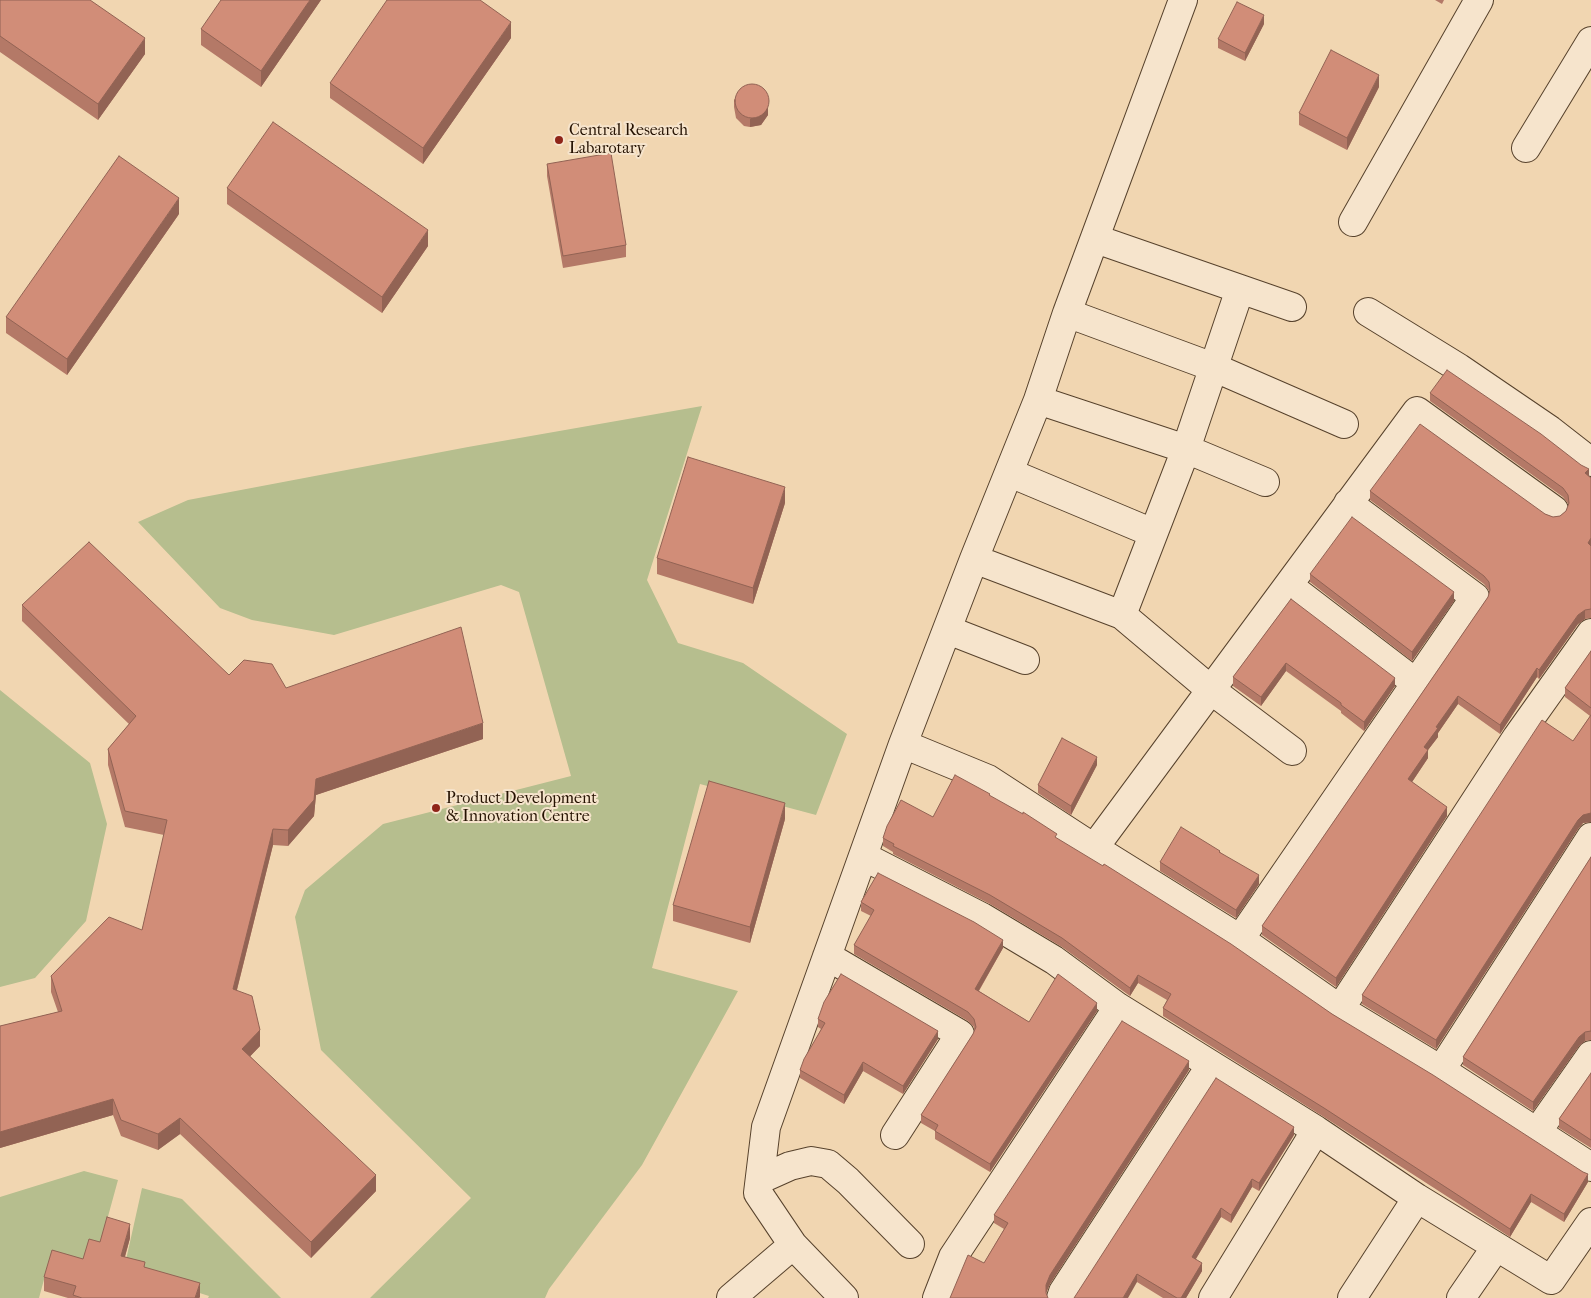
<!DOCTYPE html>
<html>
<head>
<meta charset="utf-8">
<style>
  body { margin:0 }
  canvas { display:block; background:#f1d6b1 }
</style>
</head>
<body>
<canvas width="1591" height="1298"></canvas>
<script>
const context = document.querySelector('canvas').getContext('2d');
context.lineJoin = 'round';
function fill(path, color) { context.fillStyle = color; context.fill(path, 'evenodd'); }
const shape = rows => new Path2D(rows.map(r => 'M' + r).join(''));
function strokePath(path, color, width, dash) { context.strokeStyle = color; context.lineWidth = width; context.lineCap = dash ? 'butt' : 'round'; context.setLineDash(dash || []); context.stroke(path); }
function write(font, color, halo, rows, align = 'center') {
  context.font = font + ' "IM FELL French Canon",serif'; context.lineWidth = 4; context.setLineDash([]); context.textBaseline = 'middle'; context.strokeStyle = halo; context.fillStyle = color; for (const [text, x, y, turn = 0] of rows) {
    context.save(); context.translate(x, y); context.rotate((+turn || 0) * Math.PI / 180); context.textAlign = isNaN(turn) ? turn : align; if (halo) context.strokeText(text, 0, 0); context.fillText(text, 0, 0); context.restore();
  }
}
fill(shape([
  [702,406,647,580,678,643,743,663,847,734,816,815,700,784,652,968,738,991,642,1165,549,1289,545,1298,370,1298,471,1198,321,1050,295,917,305,890,383,824,571,776,519,592,501,585,334,635,252,620,220,608,138,522,188,500,468,447],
  [0,690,90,763,107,824,86,921,35,978,0,987],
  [84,1171,118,1180,98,1253,81,1270,49,1261,39,1298,0,1298,0,1197],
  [142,1188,182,1199,281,1298,208,1298,209,1296,124,1269]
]), '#b6be8e');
const minor = shape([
  [1526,148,1591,41],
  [1353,222,1479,0],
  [1096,239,1292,307],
  [1368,312,1459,368,1550,430,1591,462],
  [1067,313,1213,367,1344,424],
  [1038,400,1186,449,1265,482],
  [1010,473,1153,533],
  [974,559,1122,615,1211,690,1292,751],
  [1289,586,1416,683],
  [1122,615,1186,449,1240,289],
  [948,630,1025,660],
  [903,744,988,779,1094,848,1240,939,1340,1009,1441,1070,1591,1167],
  [1094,848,1417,411,1554,510],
  [863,856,982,917,1054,960,1118,1007,1316,1130,1417,1198,1551,1280,1591,1222],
  [1240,939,1475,597,1348,503],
  [827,956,960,1034,895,1135],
  [1340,1009,1517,737,1591,633],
  [1441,1070,1591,837],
  [1537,1132,1591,1055],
  [761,1179,790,1166,811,1161,828,1164,848,1181,910,1244],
  [731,1298,793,1245],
  [844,1298,793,1245,758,1193,766,1127,903,744,974,559,1038,400,1067,313,1183,0],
  [937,1298,953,1257,1118,1007],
  [1061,1298,1063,1292,1211,1065],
  [1213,1298,1316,1130],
  [1352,1298,1417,1198],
  [1461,1298,1496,1247]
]);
strokePath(minor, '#57422c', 30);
strokePath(minor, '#f6e4cc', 28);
fill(shape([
  [0,0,145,54,98,120,0,52],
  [321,0,261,87,201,45,201,29],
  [1435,0,1444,0,1442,4],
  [1264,24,1245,61,1218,48,1218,39],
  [511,38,423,164,330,98,330,83],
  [1379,87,1347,150,1299,125,1299,113],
  [734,99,768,115,761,125,750,127,744,126,736,118,734,107],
  [547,164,626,245,626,257,563,268,547,176],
  [227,188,428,246,382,313,227,204],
  [179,214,67,375,6,333,6,317],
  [1430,393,1591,478,1591,618,1585,619,1578,624,1539,679,1537,677,1500,734,1458,704,1438,733,1438,737,1428,750,1428,758,1412,782,1447,816,1336,987,1262,935,1262,926,1488,597,1490,592,1484,584,1370,500,1370,491,1545,514,1553,517,1560,516,1566,511,1569,505,1563,497,1430,401],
  [785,503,753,604,657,574,657,558],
  [1310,574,1454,601,1412,661,1310,582],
  [1291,599,1395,686,1364,731,1341,713,1341,711,1286,671,1261,706,1233,686,1233,677],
  [22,605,229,675,286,688,483,739,316,795,314,816,288,846,273,845,237,990,260,1046,250,1056,376,1191,311,1258,180,1134,158,1150,121,1136,113,1115,0,1148,0,1026,58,1012,51,992,51,976,142,930,164,835,125,827,108,765,108,749,129,724,22,621],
  [1591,651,1591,822,1583,823,1578,829,1436,1049,1362,1004,1362,995,1573,741,1590,716,1565,697,1565,688],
  [1097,765,1071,815,1038,793,1038,785],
  [990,796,1332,1014,1588,1182,1564,1222,1531,1202,1510,1237,1324,1117,1163,1016,1163,1008,1167,1000,1138,983,1130,996,1062,947,990,904,893,854,893,852,883,846,883,838,933,817],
  [785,819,750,943,673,921,673,905],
  [1220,852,1259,884,1236,918,1160,871,1160,862],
  [1591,857,1591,1040,1585,1041,1579,1046,1533,1111,1463,1065,1463,1057],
  [861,902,1003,948,979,991,1029,1022,1097,1011,990,1172,935,1139,935,1131,921,1123,921,1115,973,1034,974,1030,974,1027,968,1021,854,954,854,945,871,916,861,911],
  [818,1019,938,1039,903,1094,863,1071,844,1104,800,1078,800,1070,821,1029,818,1027],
  [1189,1070,1050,1284,1046,1293,984,1263,1004,1229,994,1223,994,1215],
  [1591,1073,1591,1148,1559,1128,1559,1119],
  [1294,1135,1259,1191,1252,1187,1231,1223,1221,1217,1196,1259,1202,1271,1186,1298,1163,1298,1137,1282,1074,1298],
  [130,1238,125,1257,200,1297,199,1298,68,1298,44,1291,44,1277,83,1259,100,1242]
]), '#b47967');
fill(shape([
  [310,0,321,0,261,87,261,71],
  [1264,15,1264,24,1245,61,1245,53],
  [511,22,511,38,423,164,423,148],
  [145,38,145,54,98,120,98,104],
  [1379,75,1379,87,1347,150,1347,138],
  [768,107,768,115,761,125,750,127,750,119],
  [179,198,179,214,67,375,67,359],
  [428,230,428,246,382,313,382,297],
  [1589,469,1589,477,1585,473],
  [785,487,785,503,753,604,753,588],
  [1591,538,1591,547,1588,543],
  [1454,592,1454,601,1412,661,1412,652],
  [1585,610,1585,619,1578,624,1539,679,1539,670,1578,615],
  [1286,663,1286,671,1261,706,1261,697],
  [1537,668,1537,677,1500,734,1500,725],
  [1395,678,1395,686,1364,731,1364,722],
  [1458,696,1458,704,1438,733,1438,737,1428,750,1428,758,1408,788,1408,779,1424,747,1436,727],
  [483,723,483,739,316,795,314,816,288,846,288,830,316,779],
  [1097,757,1097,765,1071,815,1071,806],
  [785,803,785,819,750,943,750,927],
  [1447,807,1447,816,1336,987,1336,978],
  [1591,813,1591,822,1583,823,1578,829,1436,1049,1436,1040,1578,820,1583,815],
  [273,829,273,845,233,1005,233,989],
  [1259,875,1259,884,1236,918,1236,910],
  [1003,940,1003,948,975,997,975,989],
  [1138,975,1138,983,1130,996,1130,988],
  [1097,1003,1097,1011,990,1172,990,1164],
  [260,1030,260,1046,242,1065,242,1049],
  [938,1031,938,1039,903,1094,903,1086],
  [1585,1032,1585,1041,1579,1046,1533,1111,1533,1102,1579,1037],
  [1189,1061,1189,1070,1050,1284,1046,1293,1046,1285,1050,1275],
  [863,1062,863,1071,844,1104,844,1095],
  [113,1099,113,1115,0,1148,0,1132],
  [180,1118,180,1134,158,1150,158,1134],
  [1294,1127,1294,1135,1259,1191,1259,1183],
  [1588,1174,1588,1182,1564,1222,1564,1214],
  [376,1175,376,1191,311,1258,311,1242],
  [1252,1179,1252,1187,1231,1223,1231,1215],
  [1531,1194,1531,1202,1510,1237,1510,1229],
  [1221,1208,1221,1217,1192,1265,1192,1257],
  [130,1224,130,1238,121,1270,121,1256],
  [1202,1263,1202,1271,1186,1298,1181,1298],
  [1137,1274,1137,1282,1128,1298,1123,1298],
  [200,1283,200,1297,199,1298,195,1298]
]), '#926354');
const building = shape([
  [0,0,90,0,145,38,98,104,0,36,0,0],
  [221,0,310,0,261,71,201,29,221,0],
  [387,0,480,0,511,22,423,148,330,83,387,0],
  [1237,2,1264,15,1245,53,1218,39,1237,2],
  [1331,50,1379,75,1347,138,1299,113,1331,50],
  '735 101a17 17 0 1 1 34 0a17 17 0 1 1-34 0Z',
  [273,122,428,230,382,297,227,188,273,122],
  [611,153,626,245,563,256,547,164,611,153],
  [119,156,179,198,67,359,6,317,119,156],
  [1447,370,1541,434,1581,465,1589,469,1585,473,1591,478,1591,538,1588,543,1591,546,1591,609,1585,610,1578,615,1539,670,1537,668,1500,725,1458,696,1436,727,1438,728,1424,747,1428,750,1408,779,1447,807,1336,978,1262,926,1488,597,1490,590,1489,582,1484,576,1370,491,1420,424,1545,514,1553,517,1560,516,1566,511,1569,503,1568,495,1563,488,1430,393,1447,370],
  [688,457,785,487,753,588,657,558,688,457],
  [1352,517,1454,592,1412,652,1310,574,1352,517],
  [89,542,229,675,244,660,272,664,286,688,461,627,483,723,316,779,314,800,288,830,273,829,233,989,252,996,260,1030,242,1049,376,1175,311,1242,180,1118,158,1134,121,1120,113,1099,0,1132,0,1026,62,1011,51,976,109,917,142,930,167,820,125,811,108,749,136,716,22,605,89,542],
  [1291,599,1395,678,1364,722,1341,705,1341,703,1286,663,1261,697,1233,677,1291,599],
  [1591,651,1591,708,1565,688,1591,651],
  [1591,715,1591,813,1583,815,1578,820,1436,1040,1362,995,1542,720,1573,741,1591,715],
  [1062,738,1097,757,1071,806,1038,785,1062,738],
  [955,775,990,794,989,795,1023,814,1023,812,1057,834,1055,837,1103,866,1104,864,1231,944,1332,1014,1433,1075,1583,1172,1588,1174,1564,1214,1531,1194,1510,1229,1324,1108,1163,1008,1171,994,1138,975,1130,988,1062,938,990,895,893,846,894,844,883,838,887,826,901,800,933,817,955,775],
  [709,781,785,803,750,927,673,905,709,781],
  [1181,827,1220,851,1219,852,1259,875,1236,910,1160,862,1181,827],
  [1591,857,1591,1031,1585,1032,1579,1037,1533,1102,1463,1057,1591,857],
  [878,873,974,922,1003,940,975,989,1029,1022,1058,974,1097,1003,990,1164,935,1131,938,1125,921,1115,973,1034,976,1027,974,1019,968,1012,854,945,874,910,861,902,878,873],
  [841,974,938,1031,903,1086,863,1062,844,1095,800,1070,804,1059,825,1023,818,1019,824,1002,841,974],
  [1122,1021,1189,1061,1050,1275,1046,1285,1046,1293,1048,1298,950,1298,968,1255,984,1263,1008,1223,994,1215,1122,1021],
  [1591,1073,1591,1140,1559,1119,1591,1073],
  [1216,1078,1294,1127,1259,1183,1252,1179,1231,1215,1221,1208,1192,1257,1202,1263,1181,1298,1177,1298,1137,1274,1123,1298,1074,1298,1216,1078],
  [107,1217,130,1224,121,1256,145,1262,144,1267,200,1283,195,1298,82,1298,73,1295,76,1286,44,1277,52,1250,83,1259,89,1239,100,1242,107,1217]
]);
fill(building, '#d18d78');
strokePath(building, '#926354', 1);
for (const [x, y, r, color] of [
  [559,140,5,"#8f2418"],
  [436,808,5,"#8f2418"]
]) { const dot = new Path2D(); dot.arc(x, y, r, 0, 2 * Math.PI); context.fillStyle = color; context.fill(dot); strokePath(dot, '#f6e4cc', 2); }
write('16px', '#241100', '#f6e4cc', [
  ["Central Research",569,131],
  ["Labarotary",569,149],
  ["Product Development",446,799],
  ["& Innovation Centre",446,817]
], 'left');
</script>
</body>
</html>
